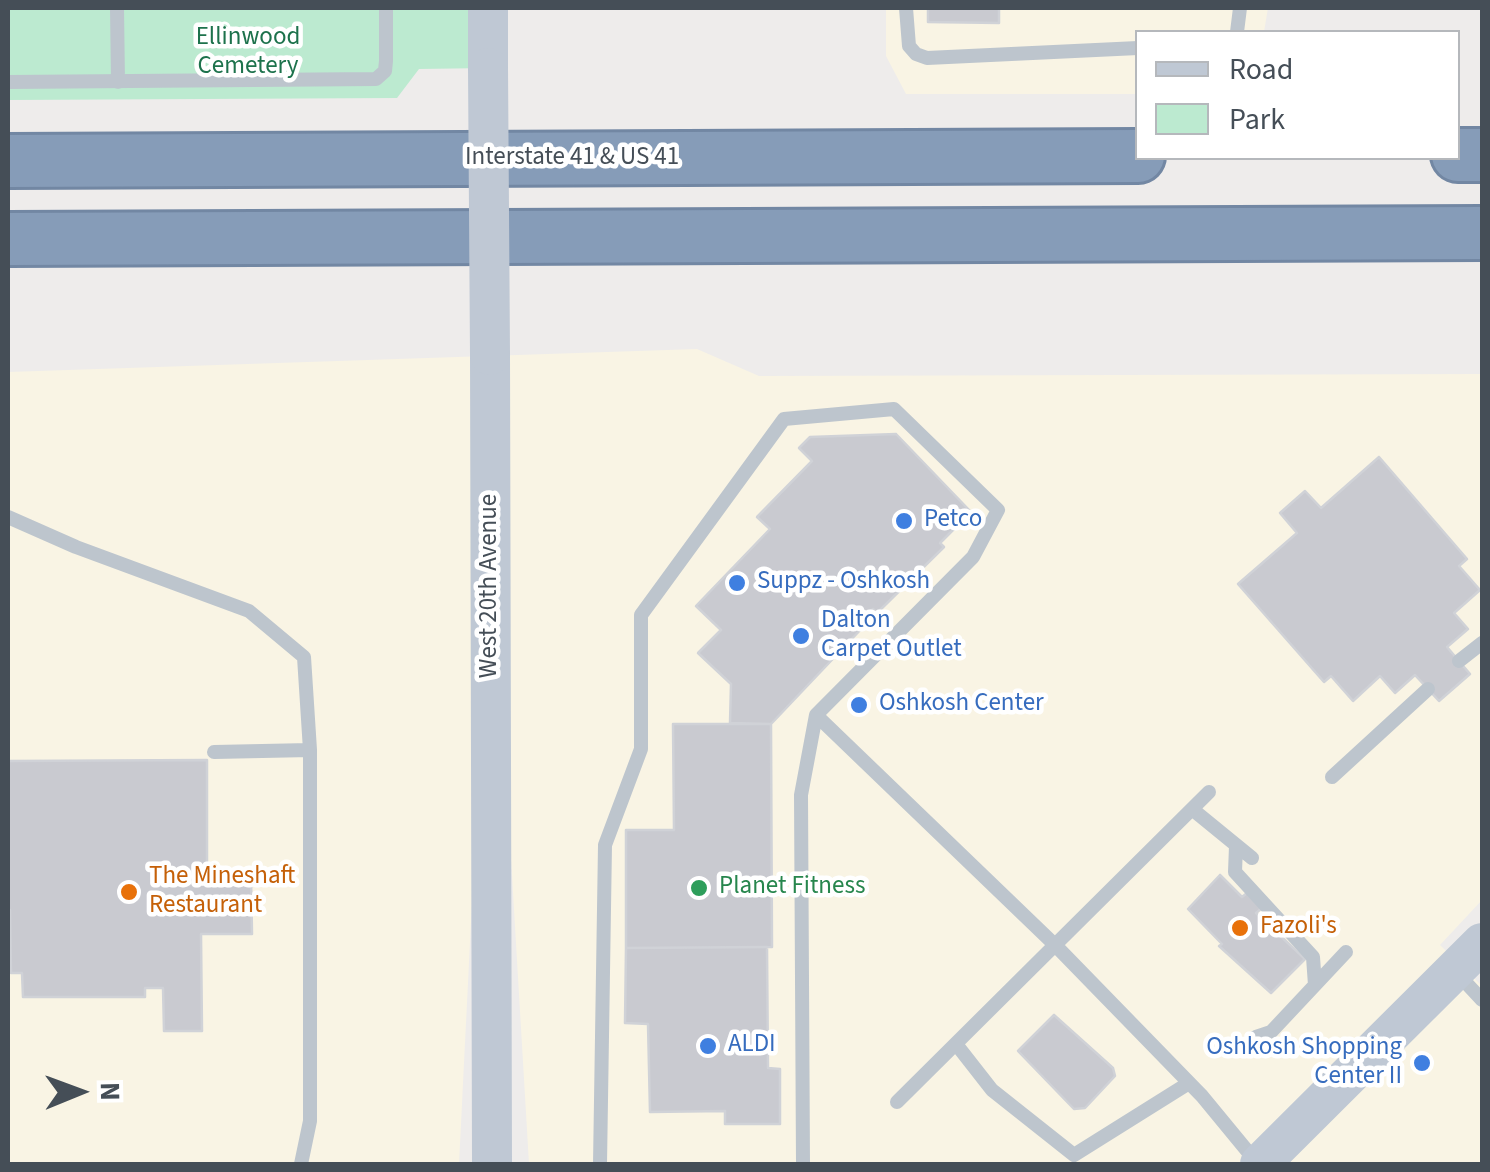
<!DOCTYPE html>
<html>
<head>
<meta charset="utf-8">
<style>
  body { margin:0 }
  #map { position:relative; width:1490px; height:1172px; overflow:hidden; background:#eeeceb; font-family:"Source Sans 3",sans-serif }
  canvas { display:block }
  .frame { position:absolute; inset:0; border:10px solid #454e57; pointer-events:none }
  .legend { position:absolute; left:1135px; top:30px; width:325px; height:130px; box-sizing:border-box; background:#fff; border:2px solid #b5b8bc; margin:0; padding:12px 18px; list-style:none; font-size:30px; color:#454e57 }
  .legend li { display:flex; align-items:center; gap:20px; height:50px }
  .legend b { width:50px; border:2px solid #b5b8bc }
  .north { position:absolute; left:30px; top:1042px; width:100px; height:100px; -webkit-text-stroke:8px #fff; paint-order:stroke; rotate:89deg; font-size:28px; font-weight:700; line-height:40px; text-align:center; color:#454e57 }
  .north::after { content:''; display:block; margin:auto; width:35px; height:45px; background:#454e57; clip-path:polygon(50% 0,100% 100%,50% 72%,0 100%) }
</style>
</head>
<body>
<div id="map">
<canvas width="1490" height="1172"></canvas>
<div class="frame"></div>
<ul class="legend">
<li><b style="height:12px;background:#bfc8d4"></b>Road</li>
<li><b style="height:28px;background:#bcead0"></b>Park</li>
</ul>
<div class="north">N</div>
</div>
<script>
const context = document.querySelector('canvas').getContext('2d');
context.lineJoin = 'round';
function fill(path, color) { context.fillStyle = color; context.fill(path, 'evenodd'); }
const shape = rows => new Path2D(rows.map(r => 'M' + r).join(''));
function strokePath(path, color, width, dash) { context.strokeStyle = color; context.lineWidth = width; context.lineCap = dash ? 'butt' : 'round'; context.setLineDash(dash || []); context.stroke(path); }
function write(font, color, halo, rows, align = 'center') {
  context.font = font + ' "Source Sans 3",sans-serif'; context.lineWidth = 9; context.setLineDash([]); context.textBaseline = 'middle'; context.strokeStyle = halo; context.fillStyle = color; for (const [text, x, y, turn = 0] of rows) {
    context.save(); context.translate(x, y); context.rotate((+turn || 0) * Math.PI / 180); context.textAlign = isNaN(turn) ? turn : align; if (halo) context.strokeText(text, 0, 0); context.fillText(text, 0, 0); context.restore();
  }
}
fill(shape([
  [886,8,1268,8,1264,32,1138,32,1137,94,906,94,886,56],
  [697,349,759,376,1482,374,1482,900,1440,945,1482,986,1482,1164,529,1164,491,519,459,1164,8,1164,8,372]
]), '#f9f4e4');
fill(shape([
  [8,8,488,8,488,68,419,69,397,98,8,100]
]), '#bcead0');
const building = shape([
  [928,8,999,8,999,23,928,22,928,8],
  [896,434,971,512,940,543,944,547,877,613,873,609,861,620,865,625,771,724,730,723,731,684,698,653,721,630,696,606,770,529,757,517,812,461,799,448,810,437,896,434],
  [1379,457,1467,559,1459,566,1480,590,1454,613,1468,629,1447,647,1470,674,1439,701,1415,675,1395,693,1380,676,1353,701,1331,676,1324,682,1238,584,1297,533,1280,513,1305,491,1321,508,1379,457],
  [673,724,771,724,772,947,626,948,626,830,674,830,673,724],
  [207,760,207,875,251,875,252,934,201,934,202,1031,164,1031,163,988,145,988,145,997,23,997,22,973,11,973,10,910,8,910,8,761,207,760],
  [1220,875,1242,897,1247,893,1262,908,1256,913,1305,959,1271,993,1219,946,1222,944,1188,909,1220,875],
  [767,947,768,1068,780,1069,780,1124,725,1124,725,1111,650,1112,648,1024,625,1023,626,948,767,947],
  [1054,1015,1113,1068,1115,1076,1085,1108,1074,1109,1018,1051,1054,1015]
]);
fill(building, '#c9cad0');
strokePath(building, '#d0d2d7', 2.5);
const highway = shape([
  [1458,155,1482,155],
  [8,161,1138,156],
  [8,239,1482,233]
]);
strokePath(highway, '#7287a3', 58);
strokePath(shape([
  [117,8,118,82],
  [906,8,909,46,916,54,927,58,1138,48],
  [1237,32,1240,8],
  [8,82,376,79,385,71,386,61,386,8],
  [8,517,76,547,249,611,304,657,310,750,310,1121,301,1164],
  [1459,661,1482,643],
  [816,715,1056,946,1202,1096,1258,1164],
  [214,752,310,750],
  [1332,777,1428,689],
  [1192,809,1252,858],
  [1236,846,1235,872,1313,957,1315,985],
  [1455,971,1482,1000],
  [1256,1037,1271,1032,1346,952],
  [956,1044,992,1090,1074,1155,1189,1083],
  [897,1102,1209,792],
  [600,1164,605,845,641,749,641,615,784,419,894,409,998,510,973,557,816,715,801,795,803,1164]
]), '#bdc5cd', 14);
strokePath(shape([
  [488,8,488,68],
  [490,355,492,1164],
  [1260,1164,1482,943]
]), '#bfc8d4', 40);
strokePath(highway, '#869cb8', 52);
strokePath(shape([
  [488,68,490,355]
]), '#bfc8d4', 40);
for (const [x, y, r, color] of [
  [904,521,10,"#3f7fe0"],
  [737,583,10,"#3f7fe0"],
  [801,636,10,"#3f7fe0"],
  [859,705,10,"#3f7fe0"],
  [699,888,10,"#2e9e5b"],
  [129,892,10,"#e8710a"],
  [1240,928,10,"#e8710a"],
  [708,1046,10,"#3f7fe0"],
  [1422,1063,10,"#3f7fe0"]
]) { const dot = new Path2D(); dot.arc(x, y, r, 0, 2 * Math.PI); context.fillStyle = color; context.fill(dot); strokePath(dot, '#fff', 4); }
write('25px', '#1d724c', '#fff', [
  ["Ellinwood",248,39],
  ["Cemetery",248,68]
]);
write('25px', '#454e57', '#fff', [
  ["Interstate 41 & US 41",572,159],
  ["West 20th Avenue",491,586,-90]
]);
write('25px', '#366cbe', '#fff', [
  ["Petco",924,521],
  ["Suppz - Oshkosh",757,583],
  ["Dalton",821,622],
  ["Carpet Outlet",821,651],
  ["Oshkosh Center",879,705],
  ["ALDI",728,1046],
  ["Oshkosh Shopping",1402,1049,"right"],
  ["Center II",1402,1078,"right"]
], 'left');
write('25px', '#c56008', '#fff', [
  ["The Mineshaft",149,878],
  ["Restaurant",149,907],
  ["Fazoli's",1260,928]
], 'left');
write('25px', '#27864d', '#fff', [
  ["Planet Fitness",719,888]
], 'left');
</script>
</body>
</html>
